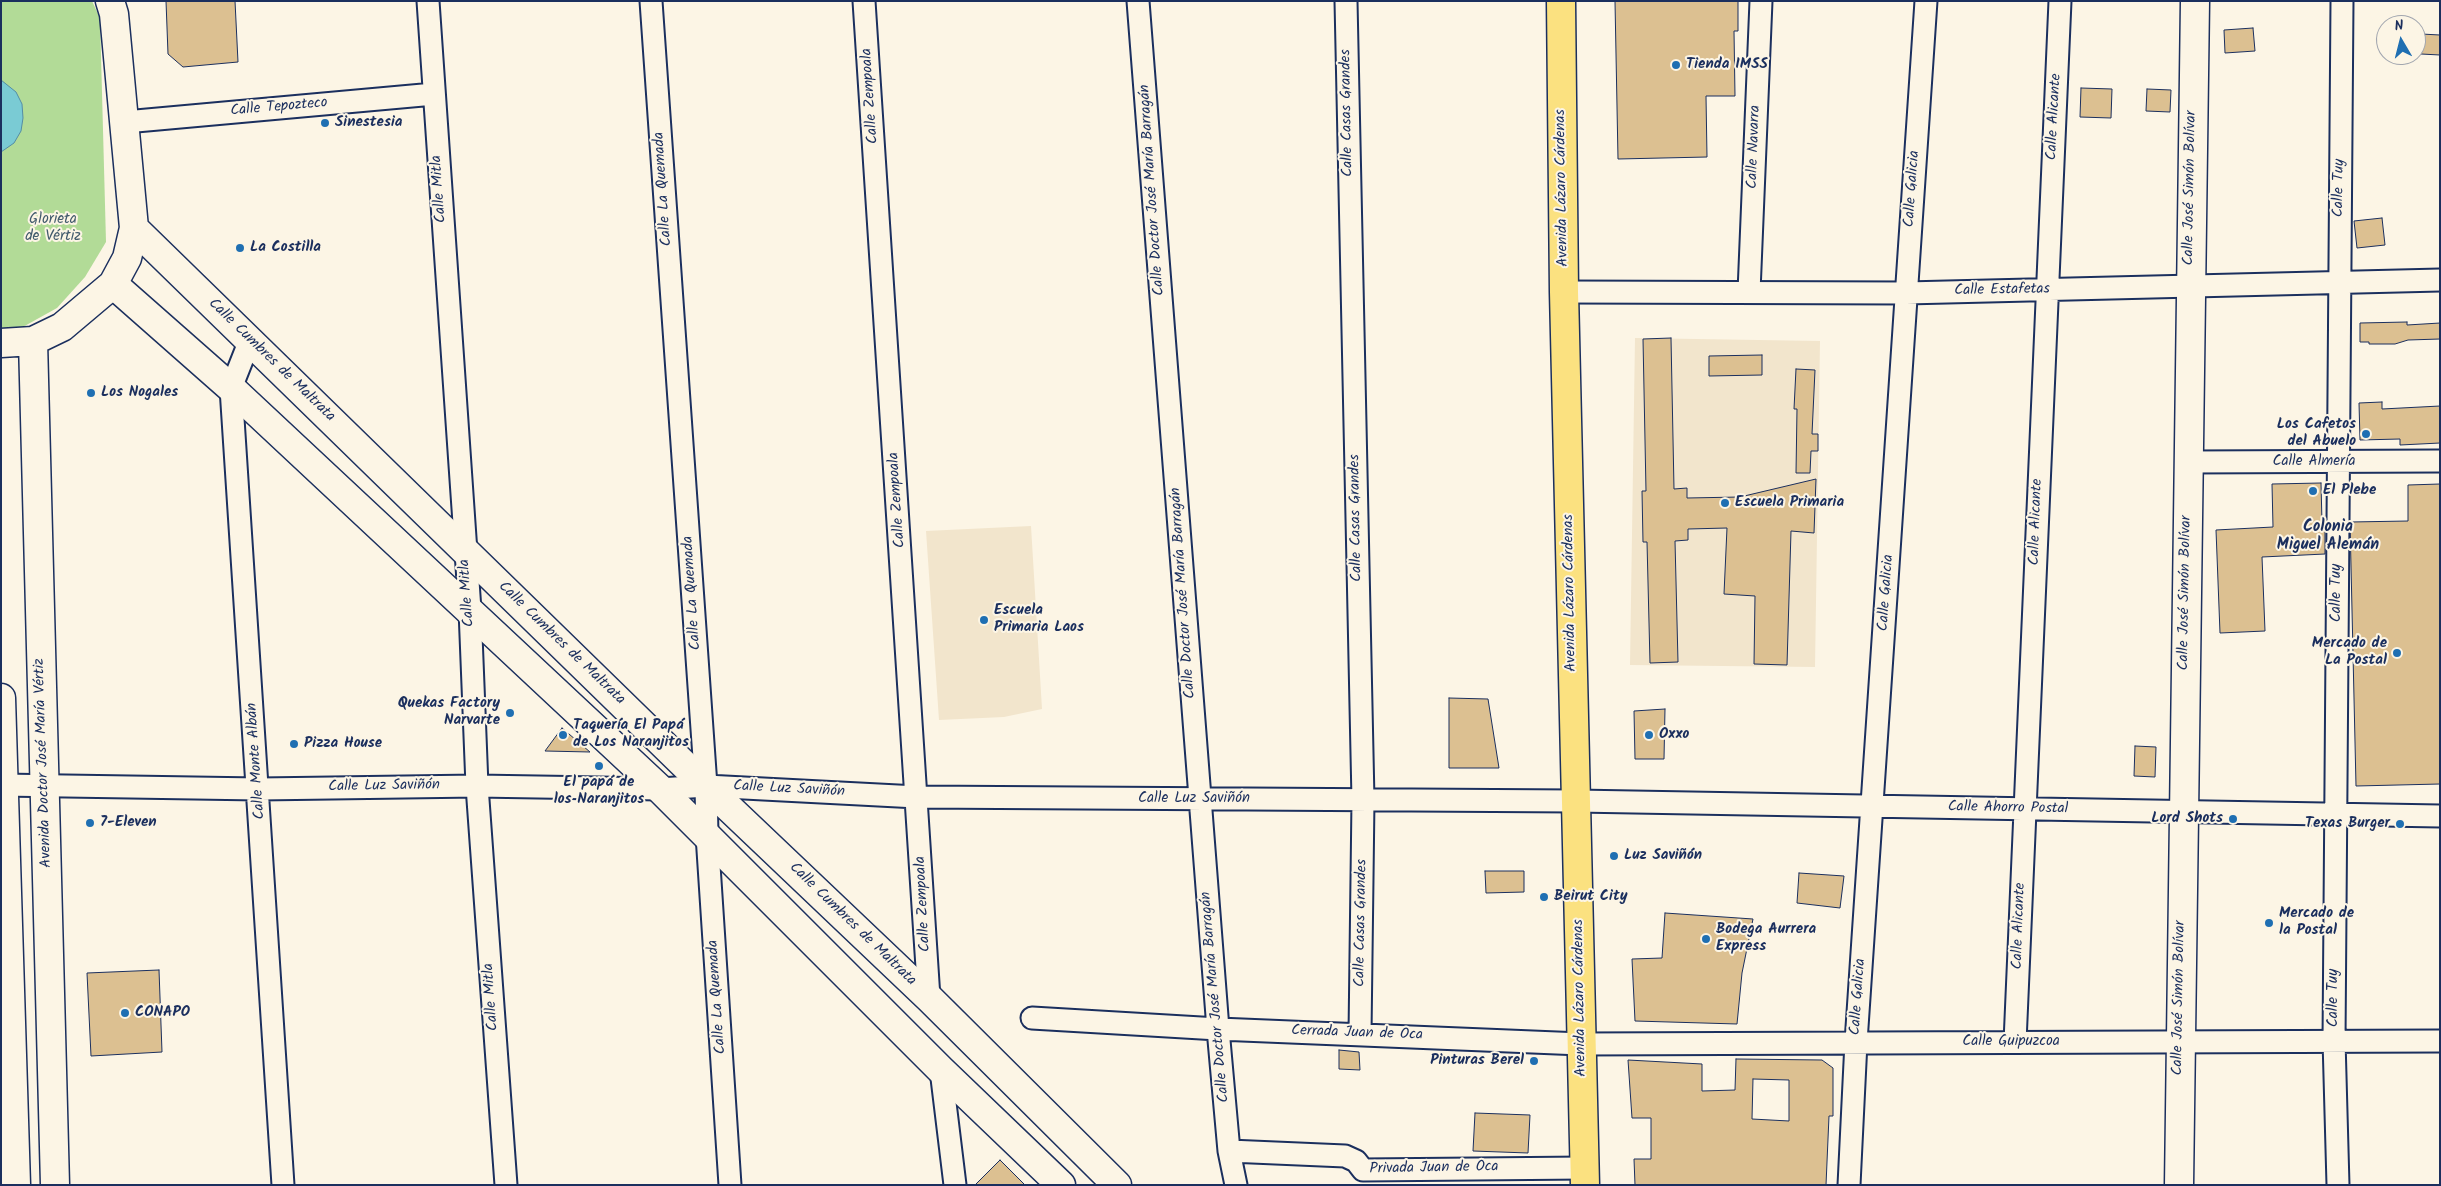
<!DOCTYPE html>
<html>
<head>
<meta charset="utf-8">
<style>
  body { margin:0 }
  #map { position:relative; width:2441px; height:1186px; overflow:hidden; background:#fcf5e5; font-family:Kalam,sans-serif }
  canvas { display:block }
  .frame { position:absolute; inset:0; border:2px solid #1b2f5e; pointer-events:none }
  .north { position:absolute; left:2376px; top:15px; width:50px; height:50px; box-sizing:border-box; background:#fcf5e5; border:1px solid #a2a6af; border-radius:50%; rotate:352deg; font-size:14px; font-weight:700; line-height:20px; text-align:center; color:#1b2f5e }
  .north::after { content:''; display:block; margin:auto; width:18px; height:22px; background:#1f6fb2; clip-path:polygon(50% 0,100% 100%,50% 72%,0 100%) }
</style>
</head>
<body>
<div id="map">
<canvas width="2441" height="1186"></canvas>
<div class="frame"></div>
<div class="north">N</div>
</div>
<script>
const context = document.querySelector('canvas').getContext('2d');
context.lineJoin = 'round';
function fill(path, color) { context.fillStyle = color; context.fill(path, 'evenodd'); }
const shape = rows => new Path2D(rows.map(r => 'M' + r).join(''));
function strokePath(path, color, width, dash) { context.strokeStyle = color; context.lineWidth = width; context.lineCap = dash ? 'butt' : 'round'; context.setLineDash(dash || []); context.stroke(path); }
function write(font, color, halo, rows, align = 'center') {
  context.font = font + ' Kalam,sans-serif'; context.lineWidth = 4; context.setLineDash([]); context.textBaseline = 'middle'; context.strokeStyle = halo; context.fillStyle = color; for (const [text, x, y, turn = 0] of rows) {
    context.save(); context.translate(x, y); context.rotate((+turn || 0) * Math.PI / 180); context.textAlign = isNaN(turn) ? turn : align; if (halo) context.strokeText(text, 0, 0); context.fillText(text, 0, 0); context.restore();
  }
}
fill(shape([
  [1635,338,1820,341,1815,667,1630,665],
  [1031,526,1042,709,1004,717,939,720,926,531]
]), '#f2e5cc');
fill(shape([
  [1,1,92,1,100,18,106,242,85,277,57,308,21,328,1,330]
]), '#b2db97');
const water = shape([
  [1,80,16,92,22,104,23,118,21,131,14,143,1,152,1,80]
]);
fill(water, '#7acbd4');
strokePath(water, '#548da5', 1);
const building = shape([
  [166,1,235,1,238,62,183,67,168,54,166,1],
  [1615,1,1738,1,1738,31,1734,31,1735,96,1706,96,1707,157,1618,159,1615,1],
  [2253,28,2255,51,2225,53,2224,30,2253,28],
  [2421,34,2440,35,2440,55,2421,54,2421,34],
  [2081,88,2112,89,2111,118,2080,117,2081,88],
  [2147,89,2171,90,2170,112,2146,111,2147,89],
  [2382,218,2385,245,2357,248,2354,221,2382,218],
  [2407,322,2407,325,2440,323,2440,339,2408,340,2395,344,2369,344,2369,342,2360,342,2360,323,2407,322],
  [1671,338,1674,489,1687,488,1687,498,1740,497,1816,479,1814,533,1791,531,1787,665,1754,664,1755,596,1724,594,1727,528,1688,529,1688,540,1675,541,1678,662,1650,663,1647,542,1643,542,1642,491,1646,491,1643,339,1671,338],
  [1762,355,1762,375,1709,376,1709,356,1762,355],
  [1796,369,1815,370,1812,434,1818,434,1818,451,1811,451,1810,473,1796,473,1797,409,1794,409,1796,369],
  [2382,402,2382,409,2440,406,2440,443,2400,445,2400,439,2360,440,2359,403,2382,402],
  [2321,483,2322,523,2325,523,2325,554,2262,557,2265,631,2220,633,2216,530,2273,527,2272,484,2321,483],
  [2440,484,2440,784,2356,786,2350,522,2408,521,2408,485,2440,484],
  [1449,698,1488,699,1499,768,1449,768,1449,698],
  [1665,709,1664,759,1635,759,1634,711,1665,709],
  [562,728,590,752,545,751,562,728],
  [2135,746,2156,747,2155,777,2134,776,2135,746],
  [1485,871,1524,871,1524,892,1486,893,1485,871],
  [1799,873,1844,876,1840,908,1797,903,1799,873],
  [1665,913,1753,919,1742,973,1737,1024,1635,1021,1632,959,1662,958,1665,913],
  [159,970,162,1052,91,1056,87,973,159,970],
  [1339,1050,1359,1052,1360,1070,1339,1069,1339,1050],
  [1736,1059,1822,1060,1833,1068,1833,1116,1829,1116,1826,1185,1635,1185,1634,1159,1651,1159,1651,1118,1632,1118,1628,1060,1702,1064,1702,1091,1735,1090,1736,1059],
  [1753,1079,1789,1080,1789,1121,1752,1119,1753,1079],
  [1475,1113,1530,1115,1528,1153,1473,1151,1475,1113],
  [1000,1160,1025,1185,975,1185,1000,1160]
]);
fill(building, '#dcc091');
strokePath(building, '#1b2f5e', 1);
const minor = shape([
  [428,1,470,610,477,786,506,1185],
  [651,1,706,786,707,835,730,1185],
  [864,1,929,998],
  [1138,1,1218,1029,1229,1151,1236,1185],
  [1346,1,1363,800,1360,1034],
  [125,122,434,94],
  [1564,292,1906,293,2440,280],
  [1749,292,1761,1],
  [250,340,231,388,283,1185],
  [2188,462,2440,461],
  [1,785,259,789,477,786,660,789,706,786,917,797,1576,801,2440,816],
  [1032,1018,1218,1029,1581,1044,2440,1041],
  [2015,1042,2060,1],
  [941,1070,955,1185],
  [1229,1151,1345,1156,1356,1161,1363,1170,1585,1168],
  [1849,1185,1856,1042,1926,1],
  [2338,1185,2334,1040,2342,1]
]);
const tertiary = shape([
  [2179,1185,2195,1]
]);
const secondary = shape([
  [134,228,706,786,929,998,1117,1185],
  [113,284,231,388,660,789,941,1070,1061,1185],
  [33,341,55,1185],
  [1,343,33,341,62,327,113,284,127,258,134,228,114,14,110,1],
  [1,698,16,1185]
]);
const primary = shape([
  [1561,1,1564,292,1585,1185]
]);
strokePath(minor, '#1b2f5e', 25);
strokePath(tertiary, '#1b2f5e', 31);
strokePath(secondary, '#1b2f5e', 31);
strokePath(primary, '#1b2f5e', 31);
strokePath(minor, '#fcf5e5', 21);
strokePath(tertiary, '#fcf5e5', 28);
strokePath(secondary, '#fcf5e5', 28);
strokePath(primary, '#fbe180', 28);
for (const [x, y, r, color] of [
  [1676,65,5,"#1f6fb2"],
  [325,123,5,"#1f6fb2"],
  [240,248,5,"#1f6fb2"],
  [91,393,5,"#1f6fb2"],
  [2366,434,5,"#1f6fb2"],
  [2313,491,5,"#1f6fb2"],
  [1725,503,5,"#1f6fb2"],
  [984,620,5,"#1f6fb2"],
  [2397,653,5,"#1f6fb2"],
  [510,713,5,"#1f6fb2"],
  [563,735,5,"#1f6fb2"],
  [1649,735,5,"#1f6fb2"],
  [294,744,5,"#1f6fb2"],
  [599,766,5,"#1f6fb2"],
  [2233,819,5,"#1f6fb2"],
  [90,823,5,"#1f6fb2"],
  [2400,824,5,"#1f6fb2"],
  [1614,856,5,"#1f6fb2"],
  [1544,897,5,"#1f6fb2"],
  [2269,923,5,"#1f6fb2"],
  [1706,939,5,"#1f6fb2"],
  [125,1013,5,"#1f6fb2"],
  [1534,1061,5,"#1f6fb2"]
]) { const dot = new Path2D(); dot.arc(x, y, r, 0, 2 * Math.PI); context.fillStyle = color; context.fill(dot); strokePath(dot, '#fcf5e5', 2); }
write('bold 15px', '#1b2f5e', '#fcf5e5', [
  ["Tienda IMSS",1686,65],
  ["Sinestesia",335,123],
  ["La Costilla",250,248],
  ["Los Nogales",101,393],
  ["Los Cafetos",2356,425,"right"],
  ["del Abuelo",2356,442,"right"],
  ["El Plebe",2323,491],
  ["Escuela Primaria",1735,503],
  ["Escuela",994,611],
  ["Primaria Laos",994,628],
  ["Mercado de",2387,644,"right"],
  ["La Postal",2387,661,"right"],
  ["Quekas Factory",500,704,"right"],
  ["Narvarte",500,721,"right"],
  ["Taquería El Papá",573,726],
  ["de Los Naranjitos",573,743],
  ["Oxxo",1659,735],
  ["Pizza House",304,744],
  ["El papá de",599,783,"center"],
  ["los Naranjitos",599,800,"center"],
  ["Lord Shots",2223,819,"right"],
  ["7-Eleven",100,823],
  ["Texas Burger",2390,824,"right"],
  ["Luz Saviñón",1624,856],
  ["Beirut City",1554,897],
  ["Mercado de",2279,914],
  ["la Postal",2279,931],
  ["Bodega Aurrera",1716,930],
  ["Express",1716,947],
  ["CONAPO",135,1013],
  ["Pinturas Berel",1524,1061,"right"]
], 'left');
write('15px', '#1b2f5e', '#fcf5e5', [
  ["Calle Zempoala",871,96,-94],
  ["Calle Tepozteco",279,108,-5],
  ["Calle Casas Grandes",1348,113,-91],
  ["Calle Alicante",2055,117,-87],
  ["Calle Navarra",1755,147,-88],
  ["Avenida Lázaro Cárdenas",1563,188,-91],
  ["Calle José Simón Bolívar",2191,188,-89],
  ["Calle Tuy",2340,188,-89],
  ["Calle Mitla",440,189,-94],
  ["Calle La Quemada",664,189,-94],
  ["Calle Galicia",1913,189,-86],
  ["Calle Doctor José María Barragán",1153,190,-94],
  ["Calle Estafetas",2002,291,-1],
  ["Calle Cumbres de Maltrata",271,361,44],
  ["Calle Almería",2314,462],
  ["Calle Zempoala",898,500,-94],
  ["Calle Casas Grandes",1357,518,-91],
  ["Calle Alicante",2037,522,-88],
  ["Calle Mitla",468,593,-94],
  ["Calle La Quemada",693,593,-94],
  ["Calle Doctor José María Barragán",1184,593,-94],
  ["Avenida Lázaro Cárdenas",1571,593,-91],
  ["Calle Galicia",1887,593,-86],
  ["Calle José Simón Bolívar",2186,593,-89],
  ["Calle Tuy",2337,593,-90],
  ["Calle Cumbres de Maltrata",561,644,44],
  ["Calle Monte Albán",257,761,-94],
  ["Avenida Doctor José María Vértiz",44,763,-92],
  ["Calle Luz Saviñón",384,787,-1],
  ["Calle Luz Saviñón",789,790,3],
  ["Calle Luz Saviñón",1194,799],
  ["Calle Ahorro Postal",2008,809,1],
  ["Calle Zempoala",924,904,-93],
  ["Calle Casas Grandes",1362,923,-89],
  ["Calle Cumbres de Maltrata",852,925,44],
  ["Calle Alicante",2020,926,-88],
  ["Calle Mitla",492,997,-94],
  ["Calle La Quemada",718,997,-94],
  ["Calle Doctor José María Barragán",1216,997,-95],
  ["Calle Galicia",1859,997,-86],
  ["Avenida Lázaro Cárdenas",1581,998,-91],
  ["Calle José Simón Bolívar",2180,998,-89],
  ["Calle Tuy",2334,998,-90],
  ["Cerrada Juan de Oca",1357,1034,2],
  ["Calle Guipuzcoa",2011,1042],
  ["Privada Juan de Oca",1434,1169,-1]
]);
write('15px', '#415a6c', '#fcf5e5', [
  ["Glorieta",53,220],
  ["de Vértiz",53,237]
]);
write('bold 16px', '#1b2f5e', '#fcf5e5', [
  ["Colonia",2328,528],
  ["Miguel Alemán",2328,546]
]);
</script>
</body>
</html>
